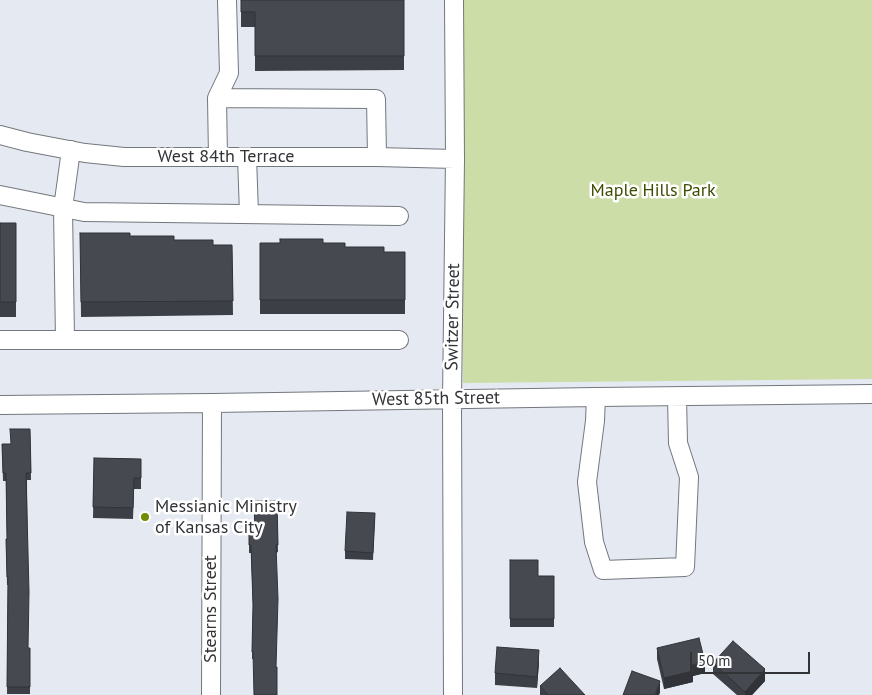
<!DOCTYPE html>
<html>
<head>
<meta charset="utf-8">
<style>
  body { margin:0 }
  #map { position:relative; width:872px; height:695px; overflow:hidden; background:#e5eaf2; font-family:"PT Sans",sans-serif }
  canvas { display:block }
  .scale { position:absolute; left:690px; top:652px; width:120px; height:22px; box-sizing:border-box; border:2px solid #313336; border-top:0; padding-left:6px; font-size:15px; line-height:18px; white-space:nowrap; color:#313336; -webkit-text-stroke:4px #fff; paint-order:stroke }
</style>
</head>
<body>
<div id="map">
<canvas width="872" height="695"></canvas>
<div class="scale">50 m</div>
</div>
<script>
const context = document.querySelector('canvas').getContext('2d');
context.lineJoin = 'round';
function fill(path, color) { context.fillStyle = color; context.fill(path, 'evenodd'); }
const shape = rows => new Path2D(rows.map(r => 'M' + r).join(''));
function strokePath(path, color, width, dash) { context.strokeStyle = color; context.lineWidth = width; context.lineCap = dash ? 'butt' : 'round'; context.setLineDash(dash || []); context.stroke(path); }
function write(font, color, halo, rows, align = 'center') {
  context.font = font + ' "PT Sans",sans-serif'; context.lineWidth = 5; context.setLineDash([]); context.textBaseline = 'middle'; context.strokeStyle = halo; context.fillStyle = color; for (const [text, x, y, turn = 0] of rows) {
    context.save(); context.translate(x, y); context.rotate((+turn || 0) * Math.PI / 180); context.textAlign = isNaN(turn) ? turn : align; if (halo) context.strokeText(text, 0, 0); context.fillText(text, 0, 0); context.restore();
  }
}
fill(shape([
  [461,0,872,0,872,379,463,383]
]), '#ccdda7');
const minor = shape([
  [217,98,376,99,377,157],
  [0,135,27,142,85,153,124,157,377,157,455,159],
  [218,157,217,98,229,73,227,0],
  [247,157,249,214],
  [0,195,84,212,399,216],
  [0,340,399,340],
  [65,340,63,208,71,150],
  [596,397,595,421,587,482,594,542,603,570,685,567,689,477,678,443,677,397],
  [0,405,212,403,596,397,872,394],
  [211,695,212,403],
  [453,695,452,399,455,159,454,0]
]);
strokePath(minor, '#73777e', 20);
strokePath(minor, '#fff', 18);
fill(shape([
  [241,0,404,0,404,70,255,71,255,27,241,27],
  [0,223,16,223,16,317,0,317],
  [80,233,130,236,213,245,232,245,233,315,81,317],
  [260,243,323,243,345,247,384,252,405,252,405,314,260,314],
  [30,429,31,480,27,480,28,648,30,648,30,694,7,694,8,585,7,585,6,539,7,539,6,481,3,481,2,444,10,444],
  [94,458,141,459,141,489,134,489,133,519,93,518],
  [277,501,278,552,276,553,253,659,252,659,253,608,251,553,249,553,249,533,254,532],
  [375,513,373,560,345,559,345,551],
  [510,560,538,576,554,576,554,627,510,627],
  [657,648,705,673,693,676,693,682,664,689,657,659],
  [539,662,537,688,495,685,495,673],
  [713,663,765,681,752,695,737,695,713,674],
  [540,686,585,695,540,695]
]), '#3c3f45');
fill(shape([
  [539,650,539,662,537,688,537,677],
  [705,662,705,673,693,676,693,682,664,689,664,678,691,665],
  [765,669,765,681,752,695,745,695,745,692],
  [660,681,660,693,659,695,655,695]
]), '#313338');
const building = shape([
  [241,0,404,0,404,56,255,56,255,12,241,12,241,0],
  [0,223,16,223,16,302,0,302,0,223],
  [80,233,130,233,130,236,174,236,174,240,213,240,213,245,232,245,233,301,81,302,80,233],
  [280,239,323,239,323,243,345,243,345,247,384,247,384,252,405,252,405,300,260,300,260,243,280,243,280,239],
  [10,429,30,429,31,473,26,473,29,592,28,648,30,648,30,687,7,687,8,577,7,577,6,539,7,539,6,473,3,473,2,444,11,444,10,429],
  [94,458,141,459,141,478,134,478,133,508,93,507,94,458],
  [254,501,277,501,278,545,276,545,278,599,276,667,277,667,277,695,254,695,253,652,252,652,253,604,251,545,249,545,249,533,255,532,254,501],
  [347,512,375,513,373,553,345,551,347,512],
  [510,560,538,560,538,576,554,576,554,619,510,619,510,560],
  [699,638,705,662,691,665,693,671,664,678,657,648,699,638],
  [733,641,765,669,745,692,713,663,733,641],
  [497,647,539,650,537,677,495,673,497,647],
  [560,668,585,695,548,695,540,686,560,668],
  [632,671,660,681,655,695,623,695,632,671]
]);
fill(building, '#464950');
strokePath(building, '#313338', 1);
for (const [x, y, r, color] of [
  [145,517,5,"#728c01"]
]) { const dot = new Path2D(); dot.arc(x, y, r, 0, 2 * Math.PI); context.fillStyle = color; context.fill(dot); strokePath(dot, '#fff', 2); }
write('18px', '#313336', '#fff', [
  ["West 84th Terrace",226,157],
  ["Switzer Street",453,317,-89],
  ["West 85th Street",436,399,-1],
  ["Stearns Street",211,609,-90]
]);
write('18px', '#3e4d02', '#fff', [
  ["Maple Hills Park",653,191]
]);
write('18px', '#313336', '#fff', [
  ["Messianic Ministry",155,507],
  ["of Kansas City",155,528]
], 'left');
</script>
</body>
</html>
